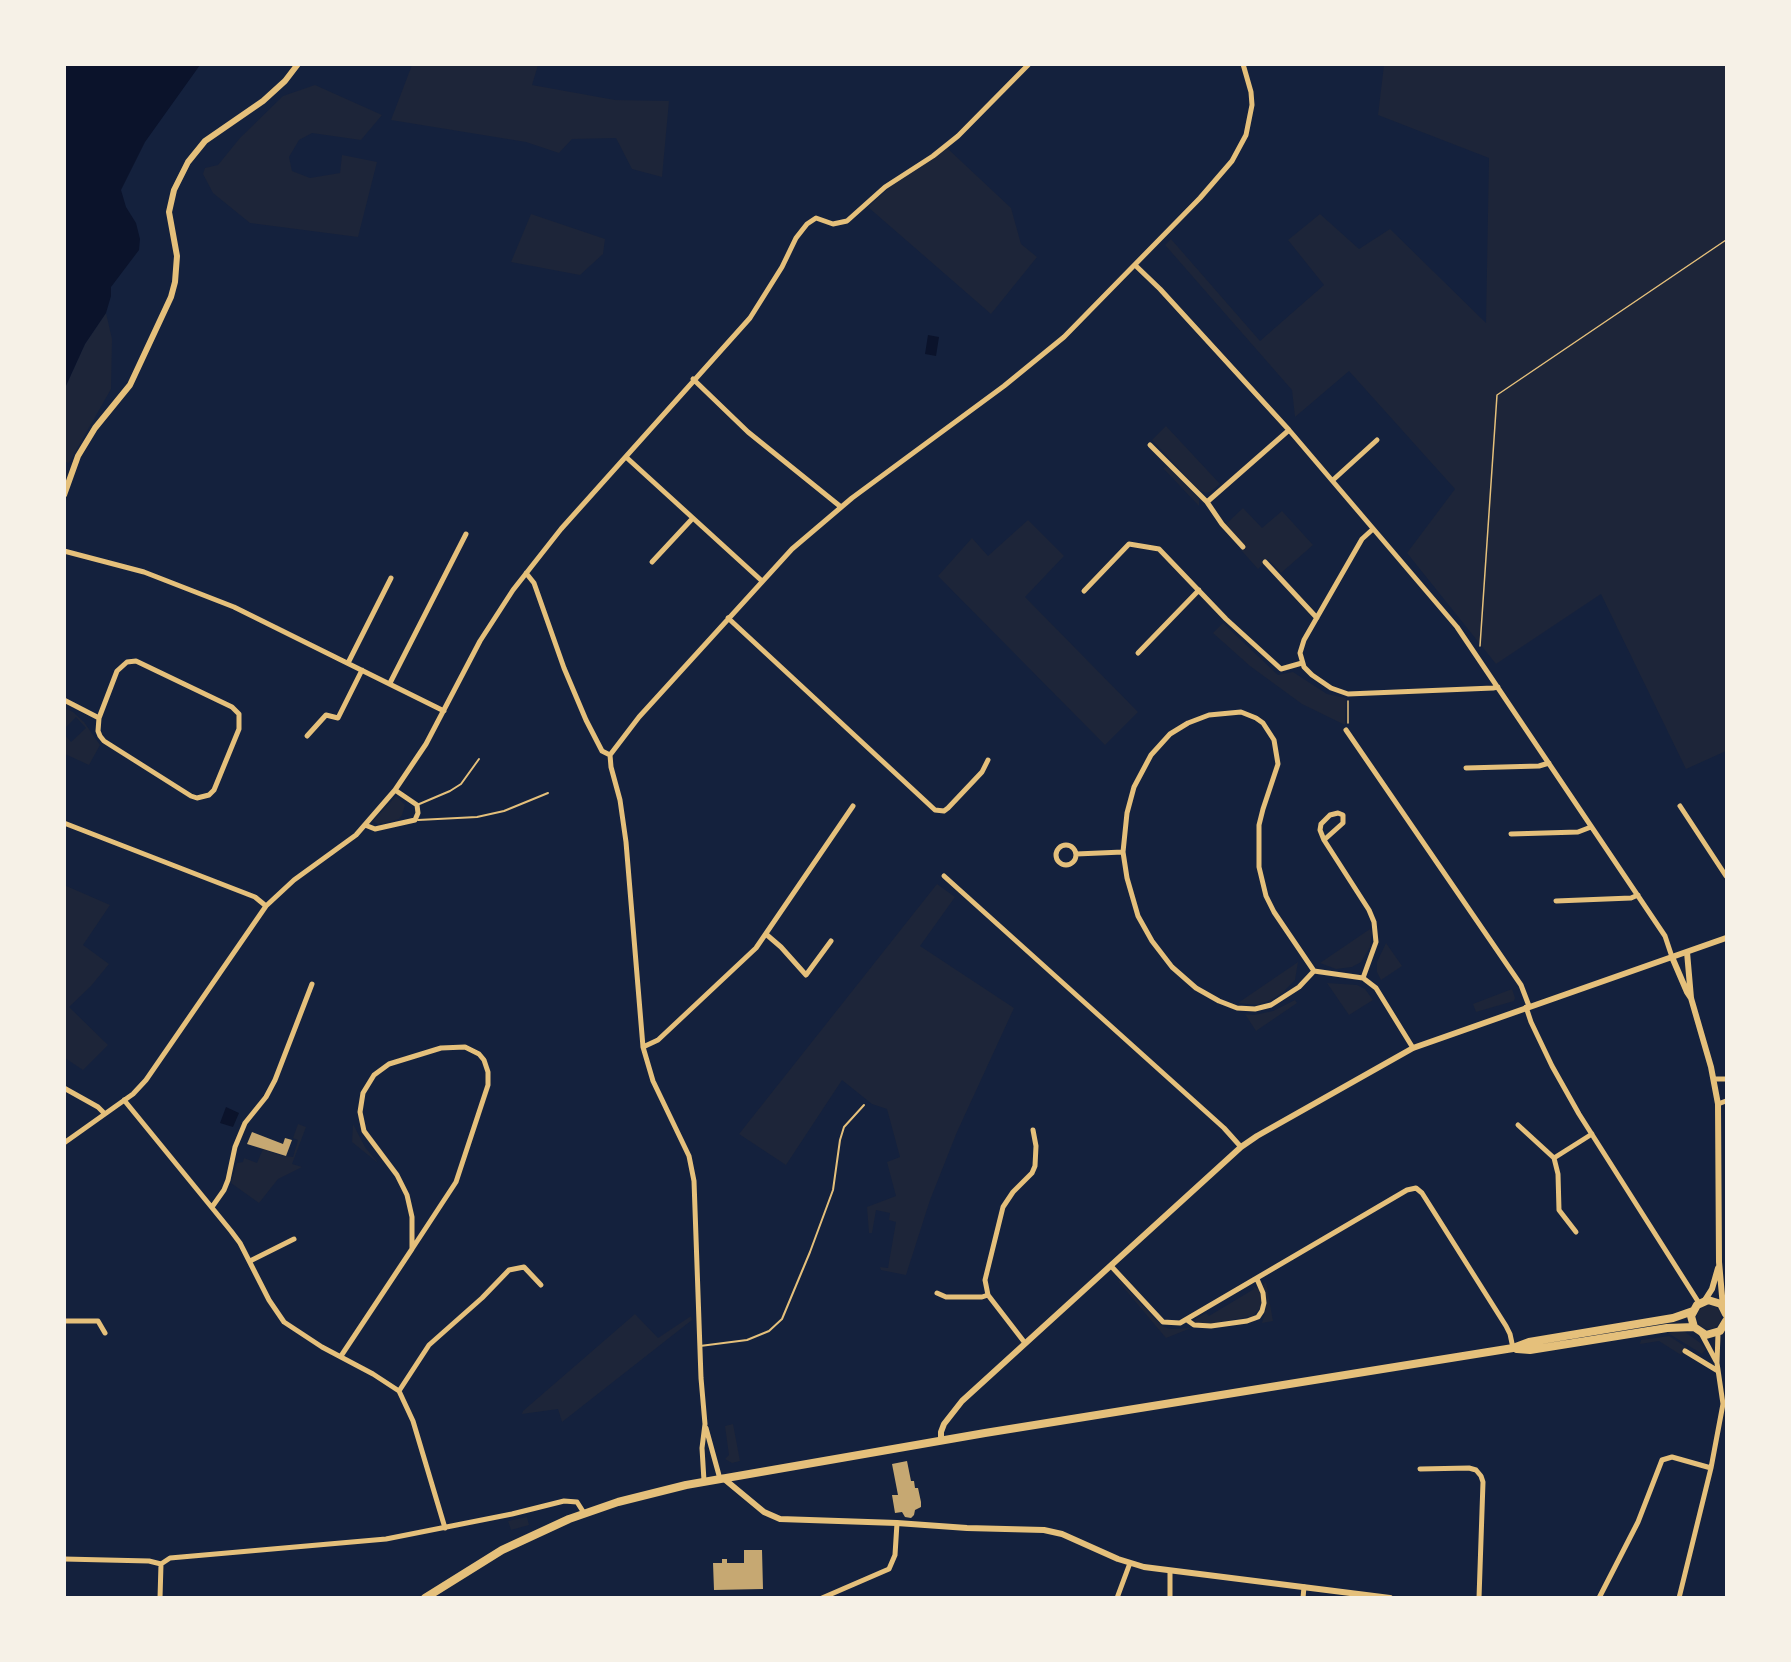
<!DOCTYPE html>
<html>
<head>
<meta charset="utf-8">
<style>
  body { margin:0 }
  #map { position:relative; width:1791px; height:1662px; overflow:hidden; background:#14213d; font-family:Mulish,sans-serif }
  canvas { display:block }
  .frame { position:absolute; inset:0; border:66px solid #f6f1e7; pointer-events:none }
</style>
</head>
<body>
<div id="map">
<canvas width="1791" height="1662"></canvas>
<div class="frame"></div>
</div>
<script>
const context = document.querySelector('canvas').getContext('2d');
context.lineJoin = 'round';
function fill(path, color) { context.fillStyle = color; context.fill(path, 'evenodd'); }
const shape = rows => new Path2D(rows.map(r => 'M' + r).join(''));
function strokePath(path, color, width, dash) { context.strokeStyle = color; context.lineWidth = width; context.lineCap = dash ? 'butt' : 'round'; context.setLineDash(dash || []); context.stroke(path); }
fill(shape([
  [412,65,538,65,532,85,615,100,669,101,662,177,632,169,616,138,572,139,559,153,526,142,391,120],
  [1384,65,1726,65,1726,751,1686,769,1601,594,1496,664,1407,553,1455,489,1349,371,1295,417,1292,390,1165,245,1171,239,1260,341,1324,285,1288,240,1320,214,1359,249,1390,229,1486,323,1489,158,1378,115],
  [315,85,382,115,361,140,312,133,299,140,289,157,292,171,310,178,340,173,342,155,377,162,358,237,250,223,213,193,203,174,205,168,218,165,240,138,283,96],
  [947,148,1011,208,1021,244,1037,257,991,314,868,207,890,187],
  [531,214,605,239,603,254,580,275,511,262],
  [106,313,112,339,111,389,69,463,65,462,65,388,85,344],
  [1166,426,1220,484,1210,492,1206,493,1199,490,1152,440],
  [1166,467,1169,468,1199,499,1199,506,1163,468],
  [1243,508,1262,528,1282,511,1313,545,1281,573,1268,559,1258,569,1241,550,1245,546,1225,525],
  [1028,520,1064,556,1025,597,1138,712,1105,745,938,576,972,538,988,556],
  [1223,623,1278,675,1293,672,1327,694,1346,698,1345,725,1302,704,1250,666,1213,633],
  [65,708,73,712,84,722,100,745,89,765,65,754,65,735,71,742,86,728,76,717,65,728],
  [396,796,405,805,402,815,399,819,384,823,378,824,373,821],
  [937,884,955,897,920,946,1014,1008,957,1132,930,1200,906,1275,881,1270,880,1267,888,1268,896,1222,889,1220,890,1213,876,1210,872,1233,869,1233,867,1207,896,1196,887,1162,900,1157,887,1109,872,1104,842,1080,786,1165,739,1134],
  [64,885,110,905,83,945,109,964,91,986,69,1007,108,1045,83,1070,65,1058],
  [1370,929,1372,932,1370,947,1361,962,1352,967,1336,969,1320,963],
  [1386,943,1402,966,1381,980,1377,972,1377,962],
  [1298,962,1295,980,1282,993,1271,1000,1257,1005,1238,1003],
  [1327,983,1357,985,1365,989,1373,1000,1349,1015],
  [1512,989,1515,998,1514,1001,1476,1012,1473,1004],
  [1295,1000,1297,1003,1256,1031,1245,1014,1254,1015,1273,1011],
  [298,1124,306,1127,292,1164,302,1167,278,1179,259,1203,231,1183,237,1163,243,1162,244,1158,257,1163,263,1149,279,1155,293,1157,298,1140,293,1138],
  [353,1124,365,1147,378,1163,352,1142],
  [1118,1281,1120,1281,1162,1326,1170,1329,1191,1328,1166,1338],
  [1266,1282,1273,1321,1262,1323,1266,1309,1263,1285],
  [1252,1286,1259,1289,1262,1300,1261,1307,1253,1316,1210,1324,1194,1323,1194,1320,1206,1313,1209,1316,1254,1289],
  '1697 1317a12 12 0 1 1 24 0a12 12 0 1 1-24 0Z',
  [635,1314,658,1338,691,1316,692,1320,562,1422,558,1409,522,1414,523,1411],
  [1677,1331,1685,1332,1699,1342,1706,1349,1702,1354,1668,1333],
  [1669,1336,1686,1347,1681,1355,1659,1341,1640,1344,1641,1340],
  [733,1424,740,1461,732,1463,725,1459,729,1455,725,1426],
  [527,1517,529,1525,511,1530,508,1521]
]), '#1d2539');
fill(shape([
  [65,64,200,65,145,142,121,190,126,207,136,223,140,239,139,250,111,287,111,296,106,313,85,344,65,388],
  [928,335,939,337,936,356,925,354],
  [226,1107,239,1113,233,1127,220,1123]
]), '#0b132b');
fill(shape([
  [252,1132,283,1144,285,1138,292,1140,286,1156,247,1144],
  [907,1461,911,1481,914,1481,915,1488,918,1488,921,1502,921,1507,915,1510,914,1515,911,1518,905,1517,902,1512,895,1513,892,1495,898,1495,892,1464],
  [744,1550,762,1550,763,1589,714,1590,713,1563,722,1563,722,1559,727,1559,727,1563,744,1563]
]), '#c6a872');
strokePath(shape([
  [1480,646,1497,395,1726,240],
  [1348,723,1348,701]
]), '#e5c07b', 1.5);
strokePath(shape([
  [417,805,450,791,461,784,479,759],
  [418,820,477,817,504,811,548,793],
  [700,1346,747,1340,769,1331,782,1319,810,1252,833,1190,840,1140,844,1127,864,1105]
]), '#e5c07b', 2);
strokePath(shape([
  [1135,265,1160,289,1289,430,1457,627,1665,936,1672,957],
  [693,379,748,432,841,507],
  [1150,445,1207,502,1289,430],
  [626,457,762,581],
  [1333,480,1377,440],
  [1207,502,1222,524,1243,547],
  [1373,529,1362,539,1304,640,1300,653,1304,667,1312,675,1331,688,1348,694,1493,688,1498,687],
  [64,551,144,572,234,607,444,711],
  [652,562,692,519],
  [1265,562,1317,618],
  [526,573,534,583,564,668,586,720,602,751,610,755,611,767,620,800,626,842,643,1047,653,1081,689,1156,694,1181,701,1378,705,1424,702,1448,704,1481],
  [1084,591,1129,544,1159,549,1226,619,1281,669,1302,663],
  [728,618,935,810,944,811,948,808,982,772,988,760],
  [1138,653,1199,590],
  [136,661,232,707,239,714,239,729,214,790,209,795,197,798,191,796,104,741,100,736,98,731,99,718,117,671,127,662,136,661],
  [348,663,391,578],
  [390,683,466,534],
  [64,700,99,718],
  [1346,730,1521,985,1529,1006],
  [307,736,326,715,338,718,362,670],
  [610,755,639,717,792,549,852,498,1004,386,1064,337,1200,198,1232,161,1246,135,1252,105,1251,92,1243,64],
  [1466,768,1539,766,1549,763],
  [1680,806,1726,876],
  [64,823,255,897,266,906],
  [365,825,375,829,415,820,418,813,417,805,395,790],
  [1511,834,1578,832,1591,827],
  [1324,840,1343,823,1343,815,1338,813,1330,815,1321,824,1320,830,1324,840,1369,910,1374,922,1376,942,1363,978],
  '1056 855a10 10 0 1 1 20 0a10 10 0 1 1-20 0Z',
  [1076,854,1123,852],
  [944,876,1224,1128,1241,1147],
  [1556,901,1631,898,1638,895],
  [767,935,781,947,806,975,831,941],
  [1314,971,1274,912,1266,896,1259,867,1259,825,1263,809,1278,764,1274,740,1263,723,1256,718,1241,712,1209,715,1188,723,1170,734,1151,755,1134,787,1127,813,1123,852,1127,878,1138,916,1152,941,1172,967,1196,988,1219,1001,1237,1008,1255,1009,1271,1005,1299,987,1314,971,1363,978,1376,988,1413,1048],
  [1526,1007,1531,1022,1552,1066,1579,1114,1699,1303],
  [643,1047,658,1040,756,948,853,806],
  [1714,1079,1726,1079],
  [64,1088,98,1107,104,1113],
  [124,1100,231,1231,240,1243,269,1300,284,1322,322,1347,373,1374,399,1391,413,1421,445,1528],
  [1718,1104,1726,1101],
  [1518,1125,1554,1158,1592,1134],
  [64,1143,133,1094,146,1080,266,906,294,880,356,835,395,790,426,744,480,641,513,590,561,529,750,318,782,267,796,238,807,224,816,218,833,224,847,221,885,187,933,156,958,136,1029,64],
  [1554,1158,1558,1174,1559,1210,1576,1232],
  [212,1207,224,1190,228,1180,235,1147,245,1123,266,1097,275,1080,312,984],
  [250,1261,294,1239],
  [1111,1266,1163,1322,1180,1323,1407,1190,1416,1188,1422,1193,1506,1326,1510,1334,1513,1348],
  [937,1293,946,1297,982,1297,988,1295],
  [1187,1320,1194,1325,1211,1326,1247,1321,1258,1317,1262,1311,1264,1303,1263,1293,1257,1279],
  [64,1321,98,1321,105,1333],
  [1701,1333,1716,1361],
  [1025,1343,988,1295,985,1280,1003,1207,1013,1192,1032,1173,1035,1166,1036,1146,1033,1130],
  [1685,1351,1718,1371],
  [341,1356,412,1249,412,1217,407,1195,397,1175,364,1131,360,1112,363,1093,374,1075,389,1064,441,1048,465,1047,479,1054,484,1060,488,1072,488,1085,456,1182,412,1249],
  [399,1391,429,1345,482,1298,509,1270,524,1267,541,1285],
  [706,1428,720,1479],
  [1420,1469,1469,1468,1476,1470,1481,1476,1483,1482,1479,1598],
  [64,1559,149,1561,161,1564],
  [161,1564,170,1558,386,1539,512,1514,564,1501,577,1502,584,1513],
  [1170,1571,1170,1598],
  [160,1598,161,1564],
  [822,1598,889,1569,895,1555,897,1523],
  [1117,1598,1130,1563],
  [1303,1598,1304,1587],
  [1599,1598,1638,1522,1662,1460,1672,1457,1711,1468],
  [1679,1598,1711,1468,1723,1404,1717,1363,1718,1333]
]), '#e5c07b', 5);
strokePath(shape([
  [64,495,78,456,95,428,130,385,171,297,175,282,177,256,169,212,174,190,188,162,205,141,263,101,285,81,298,64],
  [1687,952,1691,998,1711,1067,1718,1104,1719,1262,1723,1307],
  [1672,957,1687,992,1691,998],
  [1705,1300,1712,1289,1718,1268],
  [941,1440,941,1432,944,1424,962,1401,1241,1147,1257,1136,1413,1048,1726,938],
  [723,1478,764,1512,780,1519,897,1523,967,1528,1044,1530,1062,1534,1118,1559,1144,1567,1390,1598]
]), '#e5c07b', 6);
strokePath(shape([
  [1726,1314,1721,1304,1708,1300,1697,1305,1691,1316,1694,1327,1706,1335,1720,1331,1726,1321],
  [1517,1349,1530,1350,1667,1328,1694,1327],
  [425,1598,502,1550,569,1519,618,1502,686,1485,985,1433,1513,1348,1529,1342,1673,1318,1693,1311]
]), '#e5c07b', 8);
</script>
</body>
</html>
